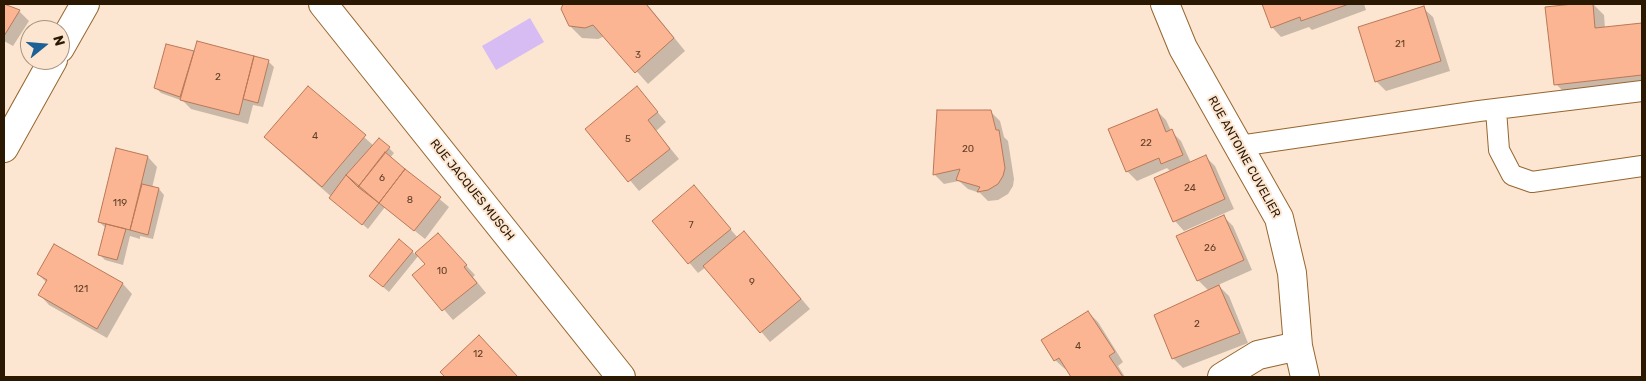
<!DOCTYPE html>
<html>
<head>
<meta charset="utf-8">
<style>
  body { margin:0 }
  #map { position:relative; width:1646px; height:381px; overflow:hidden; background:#fce6d1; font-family:Rubik,sans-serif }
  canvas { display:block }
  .frame { position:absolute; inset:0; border:5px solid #2b1802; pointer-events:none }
  .north { position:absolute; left:20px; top:20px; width:50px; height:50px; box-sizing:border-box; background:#fce6d1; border:1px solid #a8947e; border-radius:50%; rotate:73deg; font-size:14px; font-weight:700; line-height:20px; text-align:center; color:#2b1802 }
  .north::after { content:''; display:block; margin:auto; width:18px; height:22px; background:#1d6095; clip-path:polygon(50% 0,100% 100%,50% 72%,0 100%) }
</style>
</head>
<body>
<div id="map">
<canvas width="1646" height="381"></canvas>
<div class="frame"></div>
<div class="north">N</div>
</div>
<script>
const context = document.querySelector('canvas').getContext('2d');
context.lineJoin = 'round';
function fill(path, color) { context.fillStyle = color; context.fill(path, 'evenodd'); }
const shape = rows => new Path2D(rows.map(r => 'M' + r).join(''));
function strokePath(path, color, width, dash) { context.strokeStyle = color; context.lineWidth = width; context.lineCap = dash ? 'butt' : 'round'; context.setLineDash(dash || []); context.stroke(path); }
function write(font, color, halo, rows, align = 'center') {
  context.font = font + ' Rubik,sans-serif'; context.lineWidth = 4; context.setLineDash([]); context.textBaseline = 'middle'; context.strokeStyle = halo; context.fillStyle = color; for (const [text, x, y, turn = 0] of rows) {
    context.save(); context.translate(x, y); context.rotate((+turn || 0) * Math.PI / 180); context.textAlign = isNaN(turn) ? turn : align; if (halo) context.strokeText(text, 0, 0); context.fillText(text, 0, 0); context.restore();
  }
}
fill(shape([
  [530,18,544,42,496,70,482,46]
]), '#d7bbf3');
fill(shape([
  [4,4,19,11,29,21,13,46,4,41],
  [565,4,647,4,685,51,648,84,605,36,598,39,582,38,570,26,562,9],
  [1263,4,1364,4,1366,10,1312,30,1309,27,1281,37,1272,27],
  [1593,4,1604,15,1605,28,1642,24,1642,88,1568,96,1556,84,1547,8],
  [1423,8,1433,17,1450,71,1386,91,1376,81],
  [167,45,195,52,268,61,274,67,263,107,253,105,248,124,191,109,183,101,161,93,155,87],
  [308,87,374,146,379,140,389,148,394,153,390,158,449,207,425,239,385,207,368,229,275,147],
  [637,88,666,122,656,131,679,159,639,191,587,129],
  [1156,110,1166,120,1171,131,1181,141,1191,163,1206,157,1215,166,1234,209,1184,231,1175,221,1156,179,1171,172,1167,168,1137,181,1127,171],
  [990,111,1000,121,1004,137,1008,141,1014,179,1013,186,1008,194,998,200,988,201,980,193,968,189,959,181,944,184,934,174],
  [117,149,148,157,157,167,152,188,159,189,164,195,153,239,140,236,140,239,130,236,123,265,105,260,100,255,106,228,99,222],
  [694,187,738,238,754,243,810,309,770,342,706,267,698,273,654,221],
  [1223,216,1233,226,1252,270,1218,285,1229,296,1248,343,1183,368,1173,358,1209,291,1198,280],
  [438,235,475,275,473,277,486,293,453,320,414,275,426,265,419,255,389,292,376,281,399,241,415,254],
  [54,246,123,284,132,294,107,338,49,305,40,295,47,283,38,274],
  [1088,312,1098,322,1123,362,1118,366,1125,377,1072,377,1067,368,1065,369,1055,360],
  [489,347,517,377,446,377,442,372]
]), '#0003');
const building = shape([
  [4,4,20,10,4,36,4,4],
  [563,4,646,4,674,38,635,73,593,25,585,28,569,26,561,9,563,4],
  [1262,4,1349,4,1301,21,1300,17,1271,28,1262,4],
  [1573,4,1593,4,1595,28,1642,23,1642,75,1554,85,1545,7,1573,4],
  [1424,6,1441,61,1375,82,1358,27,1424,6],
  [197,41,254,56,239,115,180,100,197,41],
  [166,44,194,51,180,97,154,88,166,44],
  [254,56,269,60,258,103,243,99,254,56],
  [308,86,366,135,322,187,264,137,308,86],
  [637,86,658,112,648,120,670,149,628,182,585,129,637,86],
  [1157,109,1166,132,1172,129,1183,155,1161,164,1159,158,1126,172,1108,129,1157,109],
  [937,110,991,110,996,130,999,130,1005,168,1003,176,998,184,988,190,977,192,980,187,956,180,960,169,933,175,937,110],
  [379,138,390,147,358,187,346,175,379,138],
  [116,148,148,156,130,230,98,222,116,148],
  [385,152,405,169,379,203,358,187,385,152],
  [1206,155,1225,199,1173,222,1154,178,1206,155],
  [405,169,441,197,414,231,379,203,405,169],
  [346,175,379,203,362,225,329,198,346,175],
  [142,184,159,188,148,235,130,230,142,184],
  [694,185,731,229,688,264,652,221,694,185],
  [1224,215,1244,260,1197,281,1176,236,1224,215],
  [106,224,126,229,117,260,98,255,106,224],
  [744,231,801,299,760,333,703,266,744,231],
  [438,233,467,265,464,267,477,283,442,311,412,275,425,264,415,253,438,233],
  [399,239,413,251,383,287,369,276,399,239],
  [54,244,123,283,97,329,38,295,47,280,37,274,54,244],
  [1219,285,1240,333,1172,359,1154,315,1219,285],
  [1088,311,1115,352,1109,356,1123,377,1071,377,1059,358,1054,361,1041,340,1088,311],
  [479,335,518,377,445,377,440,372,479,335]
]);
fill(building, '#fbb593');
strokePath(building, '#b97857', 1);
const service = shape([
  [1496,110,1499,150,1512,175,1532,182,1642,166],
  [1239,146,1479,111,1642,91]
]);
const minor = shape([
  [323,4,621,377],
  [1165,4,1183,48,1279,218,1292,273,1298,346,1305,377],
  [1222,377,1258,355,1298,346]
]);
const primary = shape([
  [60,48,85,4],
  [4,148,53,60]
]);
strokePath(service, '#96662f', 22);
strokePath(minor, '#96662f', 30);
strokePath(primary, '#96662f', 30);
strokePath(service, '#fff', 20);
strokePath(minor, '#fff', 28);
strokePath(primary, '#fff', 28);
write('10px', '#5f3f26', null, [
  ["21",1400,44],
  ["3",638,55],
  ["2",218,77],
  ["4",315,136],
  ["5",628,139],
  ["22",1146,143],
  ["20",968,149],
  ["6",382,178],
  ["24",1190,188],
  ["8",410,200],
  ["119",120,203],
  ["7",691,225],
  ["26",1210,248],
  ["10",442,271],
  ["9",752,282],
  ["121",81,289],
  ["2",1197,324],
  ["4",1078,346],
  ["12",478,354]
]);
write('12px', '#2b1802', '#fce6d1', [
  ["RUE ANTOINE CUVELIER",1244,157,61],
  ["RUE JACQUES MUSCH",472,190,51]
]);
</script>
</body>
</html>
